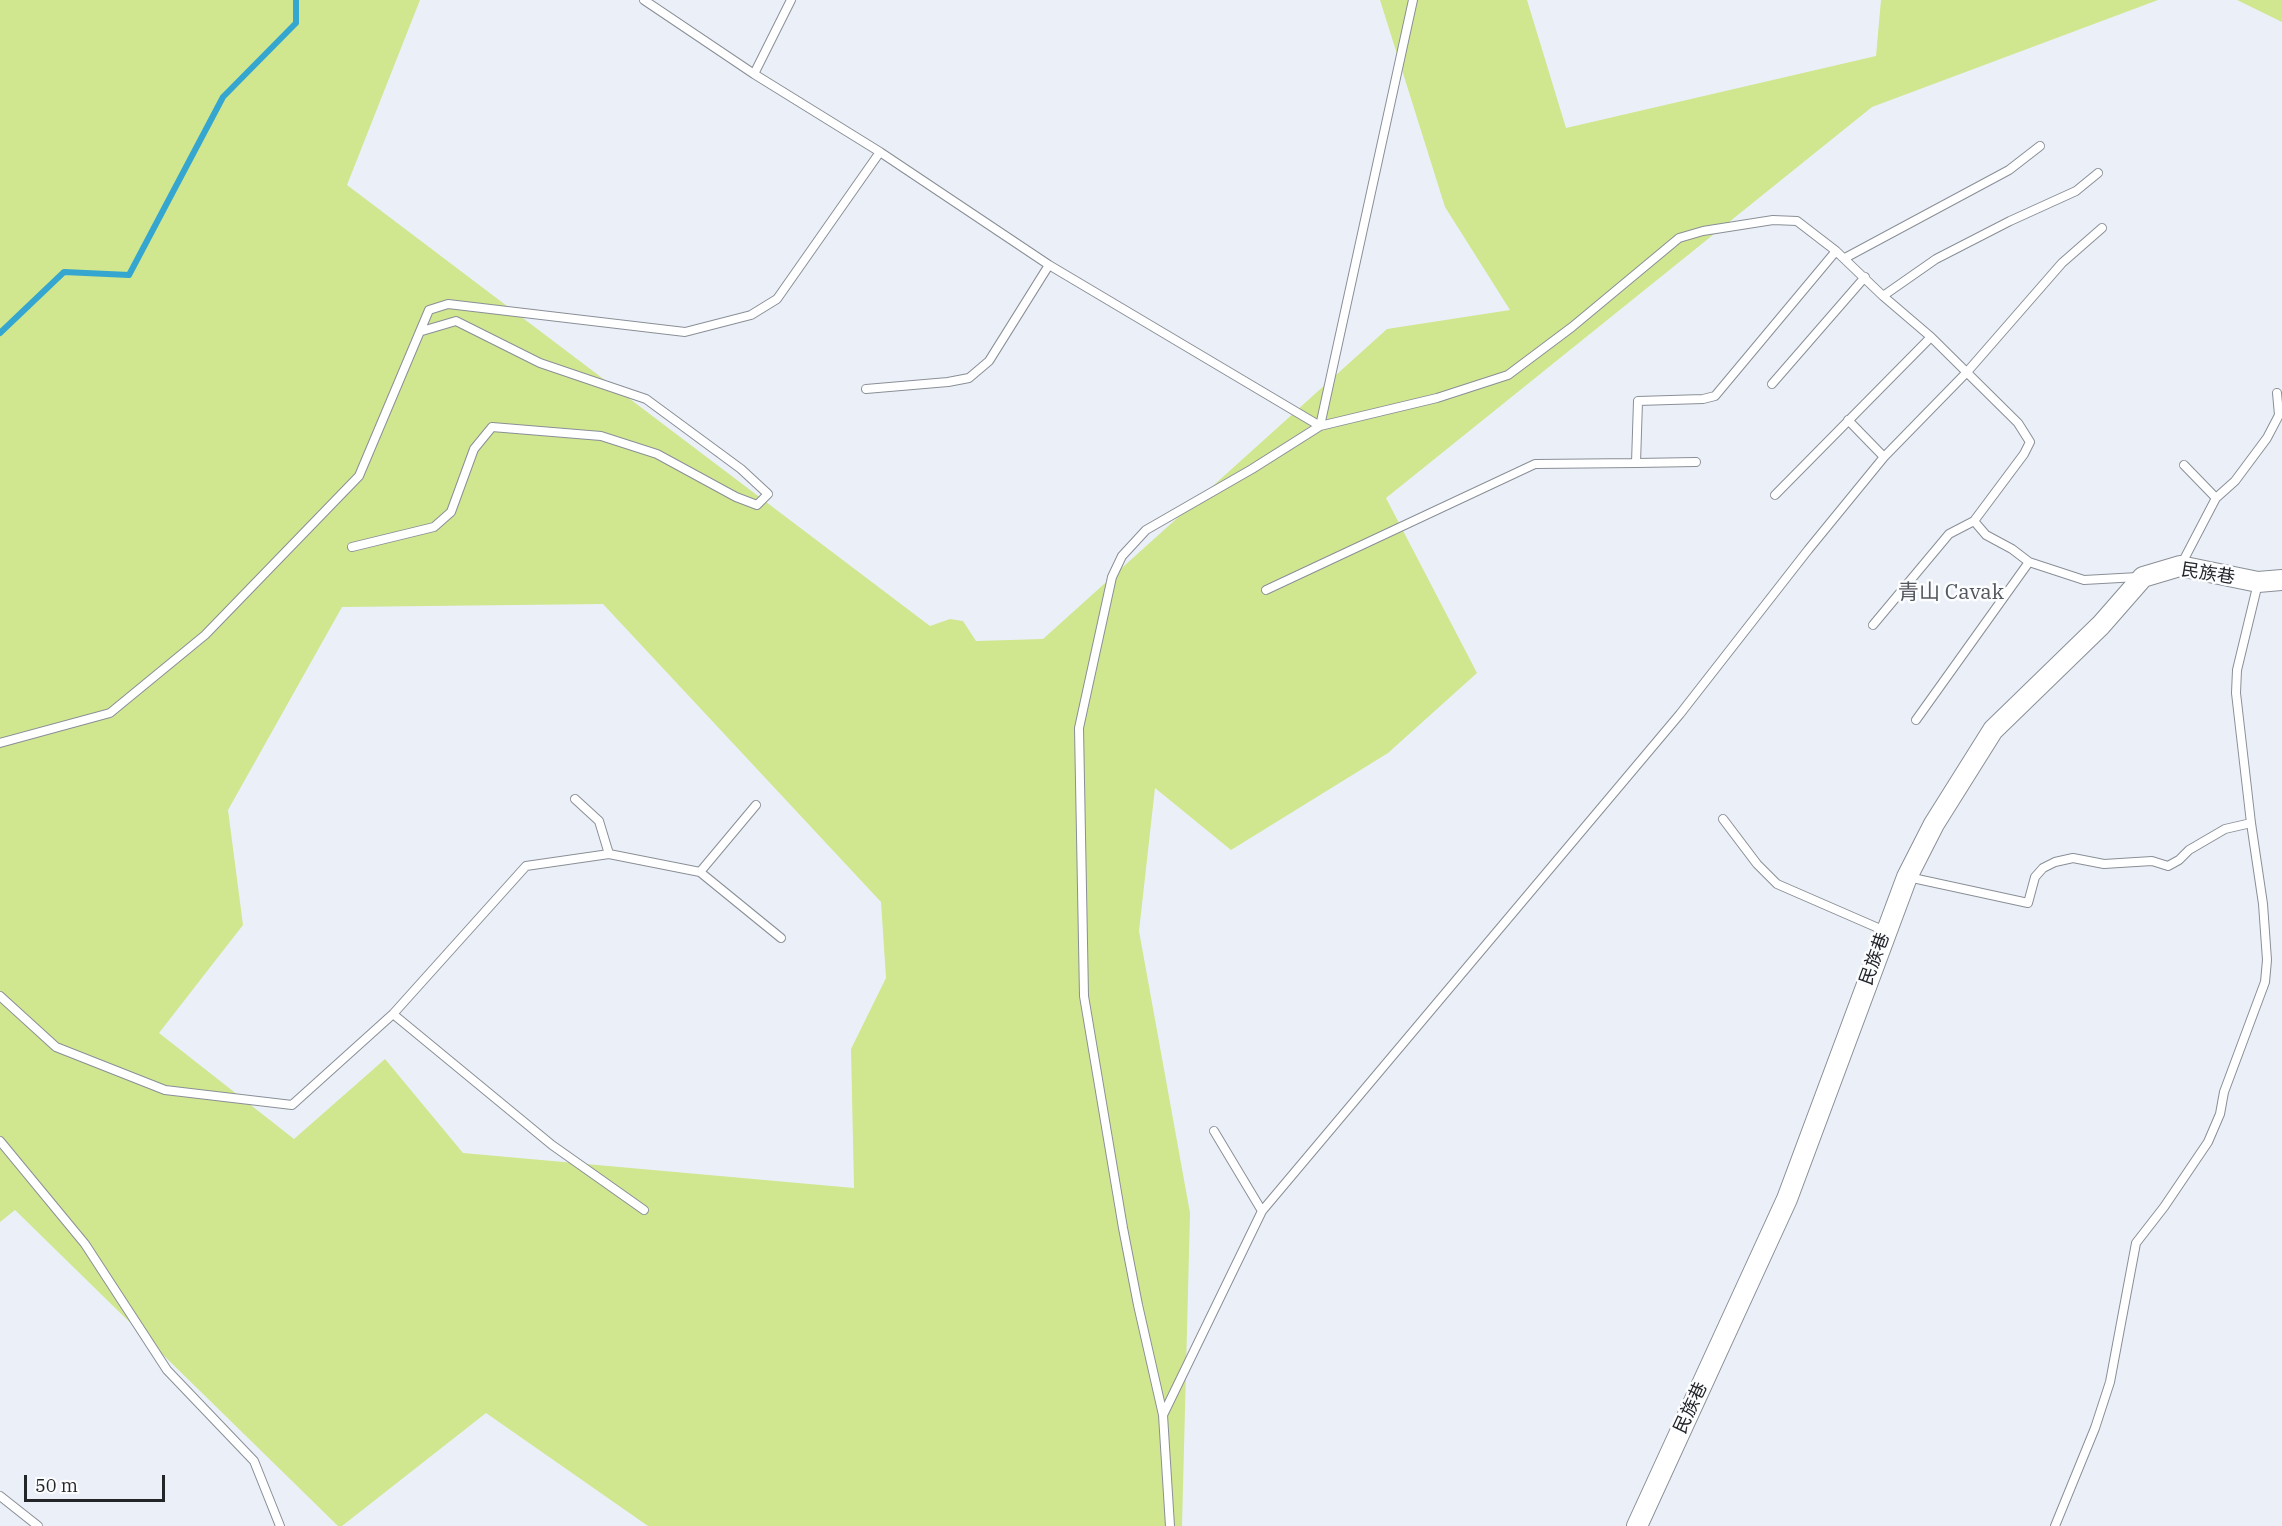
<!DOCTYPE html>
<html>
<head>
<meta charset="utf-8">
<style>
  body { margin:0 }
  #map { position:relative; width:2282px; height:1526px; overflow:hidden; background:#ebf0f8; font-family:"IBM Plex Serif",serif }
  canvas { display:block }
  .scale { position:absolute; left:24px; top:1475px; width:141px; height:27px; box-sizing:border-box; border:3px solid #232528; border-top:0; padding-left:8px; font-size:18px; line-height:21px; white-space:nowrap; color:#232528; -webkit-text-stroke:4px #fcfdff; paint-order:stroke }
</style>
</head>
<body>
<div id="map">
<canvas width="2282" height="1526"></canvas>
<div class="scale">50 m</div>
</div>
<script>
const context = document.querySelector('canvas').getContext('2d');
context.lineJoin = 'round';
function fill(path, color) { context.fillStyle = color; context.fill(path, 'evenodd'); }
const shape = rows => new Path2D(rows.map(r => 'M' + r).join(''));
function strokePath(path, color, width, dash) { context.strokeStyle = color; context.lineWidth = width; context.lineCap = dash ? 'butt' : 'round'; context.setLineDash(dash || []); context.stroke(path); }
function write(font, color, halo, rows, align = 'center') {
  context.font = font + ' "IBM Plex Serif","Noto Sans TC",serif'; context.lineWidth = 5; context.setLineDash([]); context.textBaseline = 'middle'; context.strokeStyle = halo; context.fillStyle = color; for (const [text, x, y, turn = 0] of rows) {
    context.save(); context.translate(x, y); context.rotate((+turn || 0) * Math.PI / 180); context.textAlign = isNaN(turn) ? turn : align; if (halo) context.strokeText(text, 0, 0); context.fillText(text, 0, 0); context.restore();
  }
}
fill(shape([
  [0,0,420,0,347,185,930,626,950,619,963,621,976,641,1043,639,1387,329,1510,310,1445,207,1380,0,1527,0,1566,128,1876,56,1881,0,2158,0,1872,107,1386,498,1477,673,1388,753,1231,850,1155,788,1139,931,1190,1213,1182,1526,648,1526,486,1413,342,1526,338,1526,15,1210,0,1222],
  [603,604,881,902,886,978,851,1049,854,1188,463,1153,385,1059,294,1139,159,1033,243,925,228,810,342,607],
  [2237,0,2282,0,2282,22]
]), '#d0e68f');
strokePath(shape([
  [0,333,64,272,129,275,223,97,296,23,296,0]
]), '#34a6cf', 6);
const service = shape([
  [644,0,754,74],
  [791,0,754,74,880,152,1049,265,1320,426,1437,398,1508,375,1572,327,1679,238,1703,231,1773,220,1797,221,1836,251,1883,296,1931,337,2018,423,2030,442,2024,454,1974,521,1986,535,2012,549,2029,562,2084,580,2138,577],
  [1845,258,2009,170,2040,146],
  [1883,296,1936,259,2010,221,2076,191,2098,173],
  [1772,384,1865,277],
  [866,389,948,382,969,378,989,361,1049,265],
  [1848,420,1884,457],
  [1636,463,1696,462],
  [2184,465,2216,498],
  [1775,495,1931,337],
  [352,547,434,527,451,512,474,449,492,427,601,436,657,454,736,497,757,505,768,494,741,469,646,399,540,363,456,321,422,331],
  [2181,565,2216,498,2235,481,2267,438,2279,415,2277,393],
  [1266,590,1535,464,1636,463,1638,401,1703,399,1715,396,1836,251],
  [1873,625,1949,534,1974,521],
  [1916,720,2029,562],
  [0,743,110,713,205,635,359,476,429,310,448,304,685,332,751,315,777,299,880,152],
  [575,799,599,821,609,854],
  [1723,819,1757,864,1777,884,1885,931],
  [700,872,756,805],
  [1908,877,2028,903,2035,877,2043,868,2055,862,2073,858,2104,864,2152,861,2168,866,2179,860,2189,850,2225,829,2251,823],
  [0,996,56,1047,165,1090,292,1105,393,1014,526,866,609,854,700,872,781,938],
  [393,1014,552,1145,644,1210],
  [1214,1131,1262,1211],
  [0,1141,85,1244,167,1370,254,1461,280,1526],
  [1163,1415,1138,1305,1123,1228,1084,996,1079,728,1112,577,1122,556,1146,530,1252,469,1320,426,1413,0],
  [0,1496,38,1526],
  [1170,1526,1163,1415,1262,1211,1680,714,1808,550,1884,457,1967,372,2062,263,2102,228],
  [2055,1526,2095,1428,2110,1382,2136,1243,2164,1207,2208,1142,2220,1114,2224,1092,2265,982,2267,960,2263,904,2251,823,2236,693,2237,670,2258,583]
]);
const tertiary = shape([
  [1637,1526,1787,1199,1907,877,1934,824,1993,730,2101,625,2143,577,2180,566,2258,582,2282,580]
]);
strokePath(service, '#8a8f97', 10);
strokePath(tertiary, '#8a8f97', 22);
strokePath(service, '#fff', 8);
strokePath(tertiary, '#fff', 20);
write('18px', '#232528', '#fcfdff', [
  ["民族巷",2208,574,9],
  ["民族巷",1875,959,-70],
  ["民族巷",1691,1408,-65]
]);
write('21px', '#53575e', '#fcfdff', [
  ["青山 Cavak",1951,593]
]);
</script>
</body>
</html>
